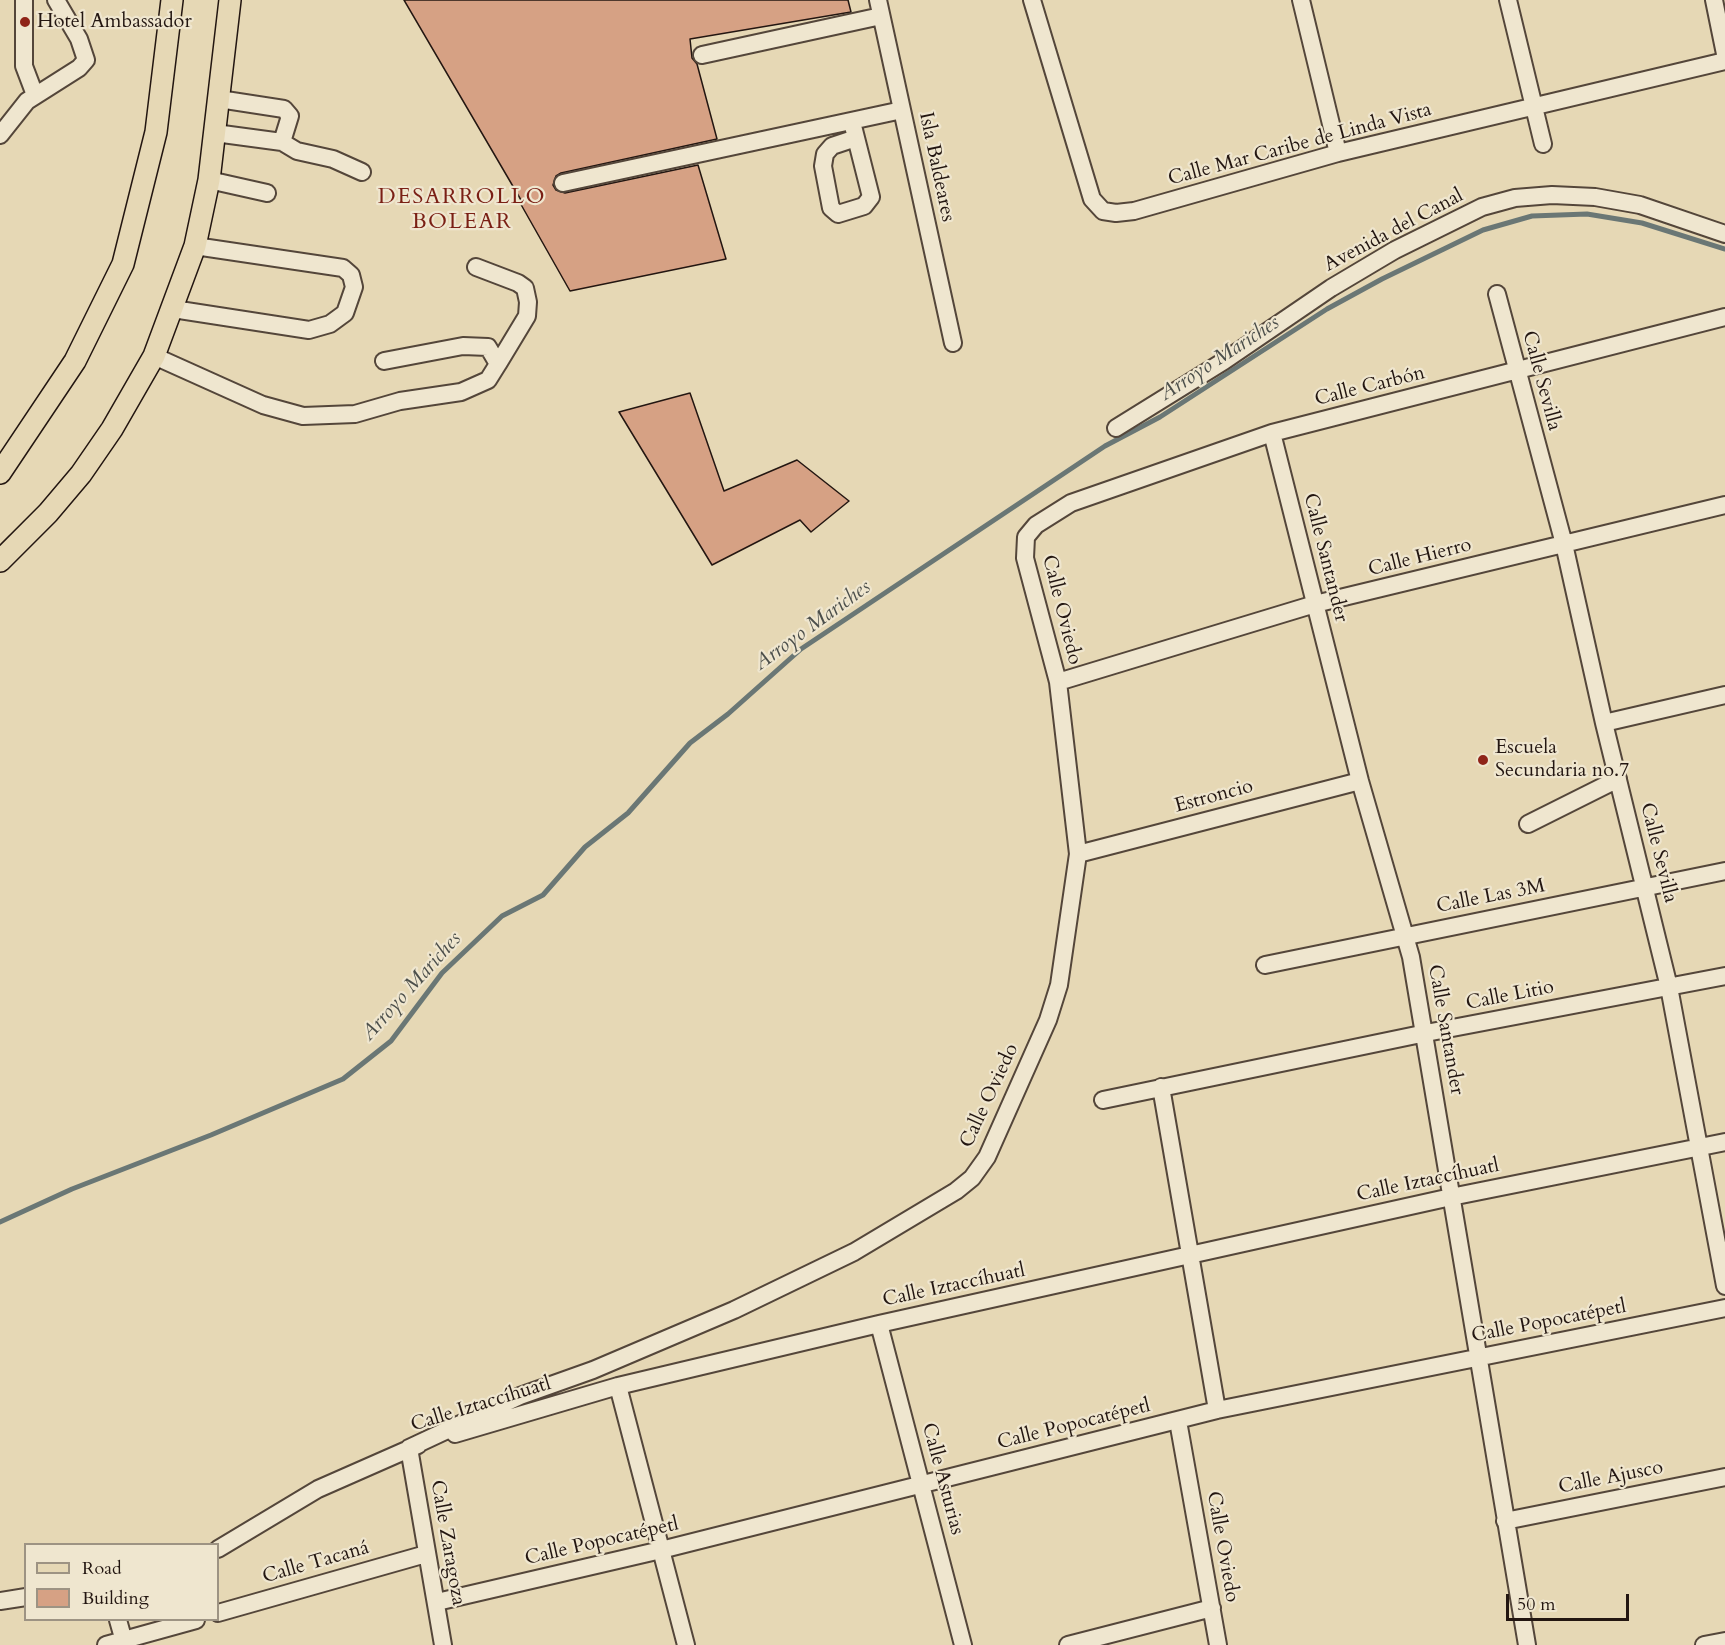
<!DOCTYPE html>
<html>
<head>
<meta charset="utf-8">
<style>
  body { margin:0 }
  #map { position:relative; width:1725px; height:1645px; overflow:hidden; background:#e6d8b5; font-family:Cardo,serif }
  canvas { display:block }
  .legend { position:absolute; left:24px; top:1543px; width:195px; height:78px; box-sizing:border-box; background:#efe6cf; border:2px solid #9d9383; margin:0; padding:8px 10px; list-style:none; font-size:18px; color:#231611 }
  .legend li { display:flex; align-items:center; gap:12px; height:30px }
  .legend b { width:30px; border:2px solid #9d9383 }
  .scale { position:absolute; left:1506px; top:1594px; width:123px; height:27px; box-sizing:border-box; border:3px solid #231611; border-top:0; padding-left:8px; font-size:18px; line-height:21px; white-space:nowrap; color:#231611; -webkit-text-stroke:4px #efe6cf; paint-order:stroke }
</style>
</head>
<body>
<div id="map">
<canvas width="1725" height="1645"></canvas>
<ul class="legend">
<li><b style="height:8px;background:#e6d8b5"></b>Road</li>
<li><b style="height:16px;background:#d6a184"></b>Building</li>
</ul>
<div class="scale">50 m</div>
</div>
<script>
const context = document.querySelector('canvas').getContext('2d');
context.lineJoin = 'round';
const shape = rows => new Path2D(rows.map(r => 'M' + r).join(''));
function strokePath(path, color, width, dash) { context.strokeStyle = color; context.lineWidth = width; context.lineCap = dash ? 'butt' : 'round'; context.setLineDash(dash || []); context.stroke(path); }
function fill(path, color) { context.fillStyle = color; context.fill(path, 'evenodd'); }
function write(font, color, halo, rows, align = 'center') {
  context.font = font + ' Cardo,serif'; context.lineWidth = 4.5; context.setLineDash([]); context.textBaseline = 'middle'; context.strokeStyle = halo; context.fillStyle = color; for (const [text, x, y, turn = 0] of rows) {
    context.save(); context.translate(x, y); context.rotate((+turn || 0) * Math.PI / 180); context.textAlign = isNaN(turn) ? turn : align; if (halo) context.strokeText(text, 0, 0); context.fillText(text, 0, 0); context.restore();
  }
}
strokePath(shape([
  [0,1222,72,1189,211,1135,343,1079,391,1041,442,973,502,916,543,895,585,847,628,813,690,743,728,714,801,649,1105,446,1160,417,1327,309,1382,279,1483,230,1532,216,1587,214,1642,223,1725,249]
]), '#6a7775', 5);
const building = shape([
  [404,0,848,0,851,12,690,39,692,58,697,64,717,139,561,173,556,176,553,185,556,190,565,193,698,165,726,259,570,291,519,201,521,200,404,0],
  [690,393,724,491,797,460,849,501,811,532,800,520,712,565,619,412,690,393]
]);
fill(building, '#d6a184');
strokePath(building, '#231611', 1.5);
const minor = shape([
  [24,0,24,66,35,95],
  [878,0,953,343],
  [1032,0,1092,199,1103,211,1116,213,1134,211,1338,153,1725,61],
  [1301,0,1338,153],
  [1508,0,1543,144],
  [1714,0,1725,54],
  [702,55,881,16],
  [852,122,871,197,864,206,838,214,831,208,823,166,825,154,832,146,856,138],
  [215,133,282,142,290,116,284,109,219,99],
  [0,135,27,101,79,68,86,60,79,39,56,0],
  [282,142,297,151,333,159,362,172],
  [209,180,267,193],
  [563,183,902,110],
  [476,267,518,283,525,288,528,302,527,316,498,364],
  [1497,294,1564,544,1604,723,1669,987,1725,1286],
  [173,309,309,330,330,324,345,313,354,287,351,275,343,268,195,246],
  [154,356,263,405,303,416,355,414,400,401,461,392,488,380,498,364,488,347,463,346,384,361],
  [1116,428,1224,361,1331,288,1395,250,1482,207,1515,198,1552,195,1595,197,1640,205,1725,234],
  [1272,433,1360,781,1411,957,1527,1645],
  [1058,682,1315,604,1725,505],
  [1604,723,1725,695],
  [1528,824,1618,779],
  [1078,854,1360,781],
  [1265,965,1725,871],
  [1161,1087,1217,1410],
  [1103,1100,1426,1033,1725,976],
  [879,1324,963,1645],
  [618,1386,686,1645],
  [1178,1421,1218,1645],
  [455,1434,618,1386,879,1324,1451,1197,1725,1142],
  [409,1448,520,1396,593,1370,734,1310,854,1252,956,1191,972,1178,987,1157,1048,1020,1059,985,1078,854,1058,682,1025,558,1026,537,1036,525,1071,503,1272,433,1725,317],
  [409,1448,443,1645],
  [1505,1521,1725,1477],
  [218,1549,318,1489,418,1445],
  [0,1601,26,1597],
  [437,1602,661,1550,1217,1410,1725,1308],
  [218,1613,426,1554],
  [118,1620,125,1645],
  [106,1645,196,1620],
  [1068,1645,1212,1608],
  [1704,1645,1725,1641]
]);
const major = shape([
  [0,473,75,361,123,264,156,132,172,0],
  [0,561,48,513,81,474,112,429,154,356,195,246,209,180,230,0]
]);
strokePath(minor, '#54463a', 20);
strokePath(major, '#231611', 24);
strokePath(minor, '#efe6cf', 16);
strokePath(major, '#e6d8b5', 21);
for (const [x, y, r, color] of [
  [25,22,6,"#8f2418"],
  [1483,760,6,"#8f2418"]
]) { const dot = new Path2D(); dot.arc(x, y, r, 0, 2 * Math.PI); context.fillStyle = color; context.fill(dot); strokePath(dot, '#efe6cf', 2); }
write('20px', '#231611', '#efe6cf', [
  ["Hotel Ambassador",37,22],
  ["Escuela",1495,748],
  ["Secundaria no.7",1495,771]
], 'left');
write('20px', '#231611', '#efe6cf', [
  ["Calle Mar Caribe de Linda Vista",1300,145,-15],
  ["Isla Baldeares",936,167,78],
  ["Avenida del Canal",1394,231,-28],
  ["Calle Sevilla",1541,381,75],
  ["Calle Carbón",1370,387,-14],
  ["Calle Santander",1325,558,76],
  ["Calle Hierro",1420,558,-14],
  ["Calle Oviedo",1061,610,76],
  ["Estroncio",1214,797,-15],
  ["Calle Sevilla",1658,853,76],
  ["Calle Las 3M",1491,897,-11],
  ["Calle Litio",1510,996,-11],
  ["Calle Santander",1445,1030,80],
  ["Calle Oviedo",990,1096,-65],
  ["Calle Iztaccíhuatl",1428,1181,-12],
  ["Calle Iztaccíhuatl",954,1286,-12],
  ["Calle Popocatépetl",1549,1322,-11],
  ["Calle Iztaccíhuatl",481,1405,-17],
  ["Calle Popocatépetl",1074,1425,-14],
  ["Calle Ajusco",1611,1478,-11],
  ["Calle Asturias",942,1479,75],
  ["Calle Popocatépetl",602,1542,-13],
  ["Calle Zaragoza",447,1543,80],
  ["Calle Oviedo",1222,1547,80],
  ["Calle Tacaná",316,1563,-16]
]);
write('italic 21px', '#4c4f4b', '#efe6cf', [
  ["Arroyo Mariches",1220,359,-33],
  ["Arroyo Mariches",813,626,-36],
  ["Arroyo Mariches",412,987,-48]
]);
context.letterSpacing = '1.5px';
write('22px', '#7a1f14', '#efe6cf', [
  ["DESARROLLO",462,198],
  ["BOLEAR",462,223]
]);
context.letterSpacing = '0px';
</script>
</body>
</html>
